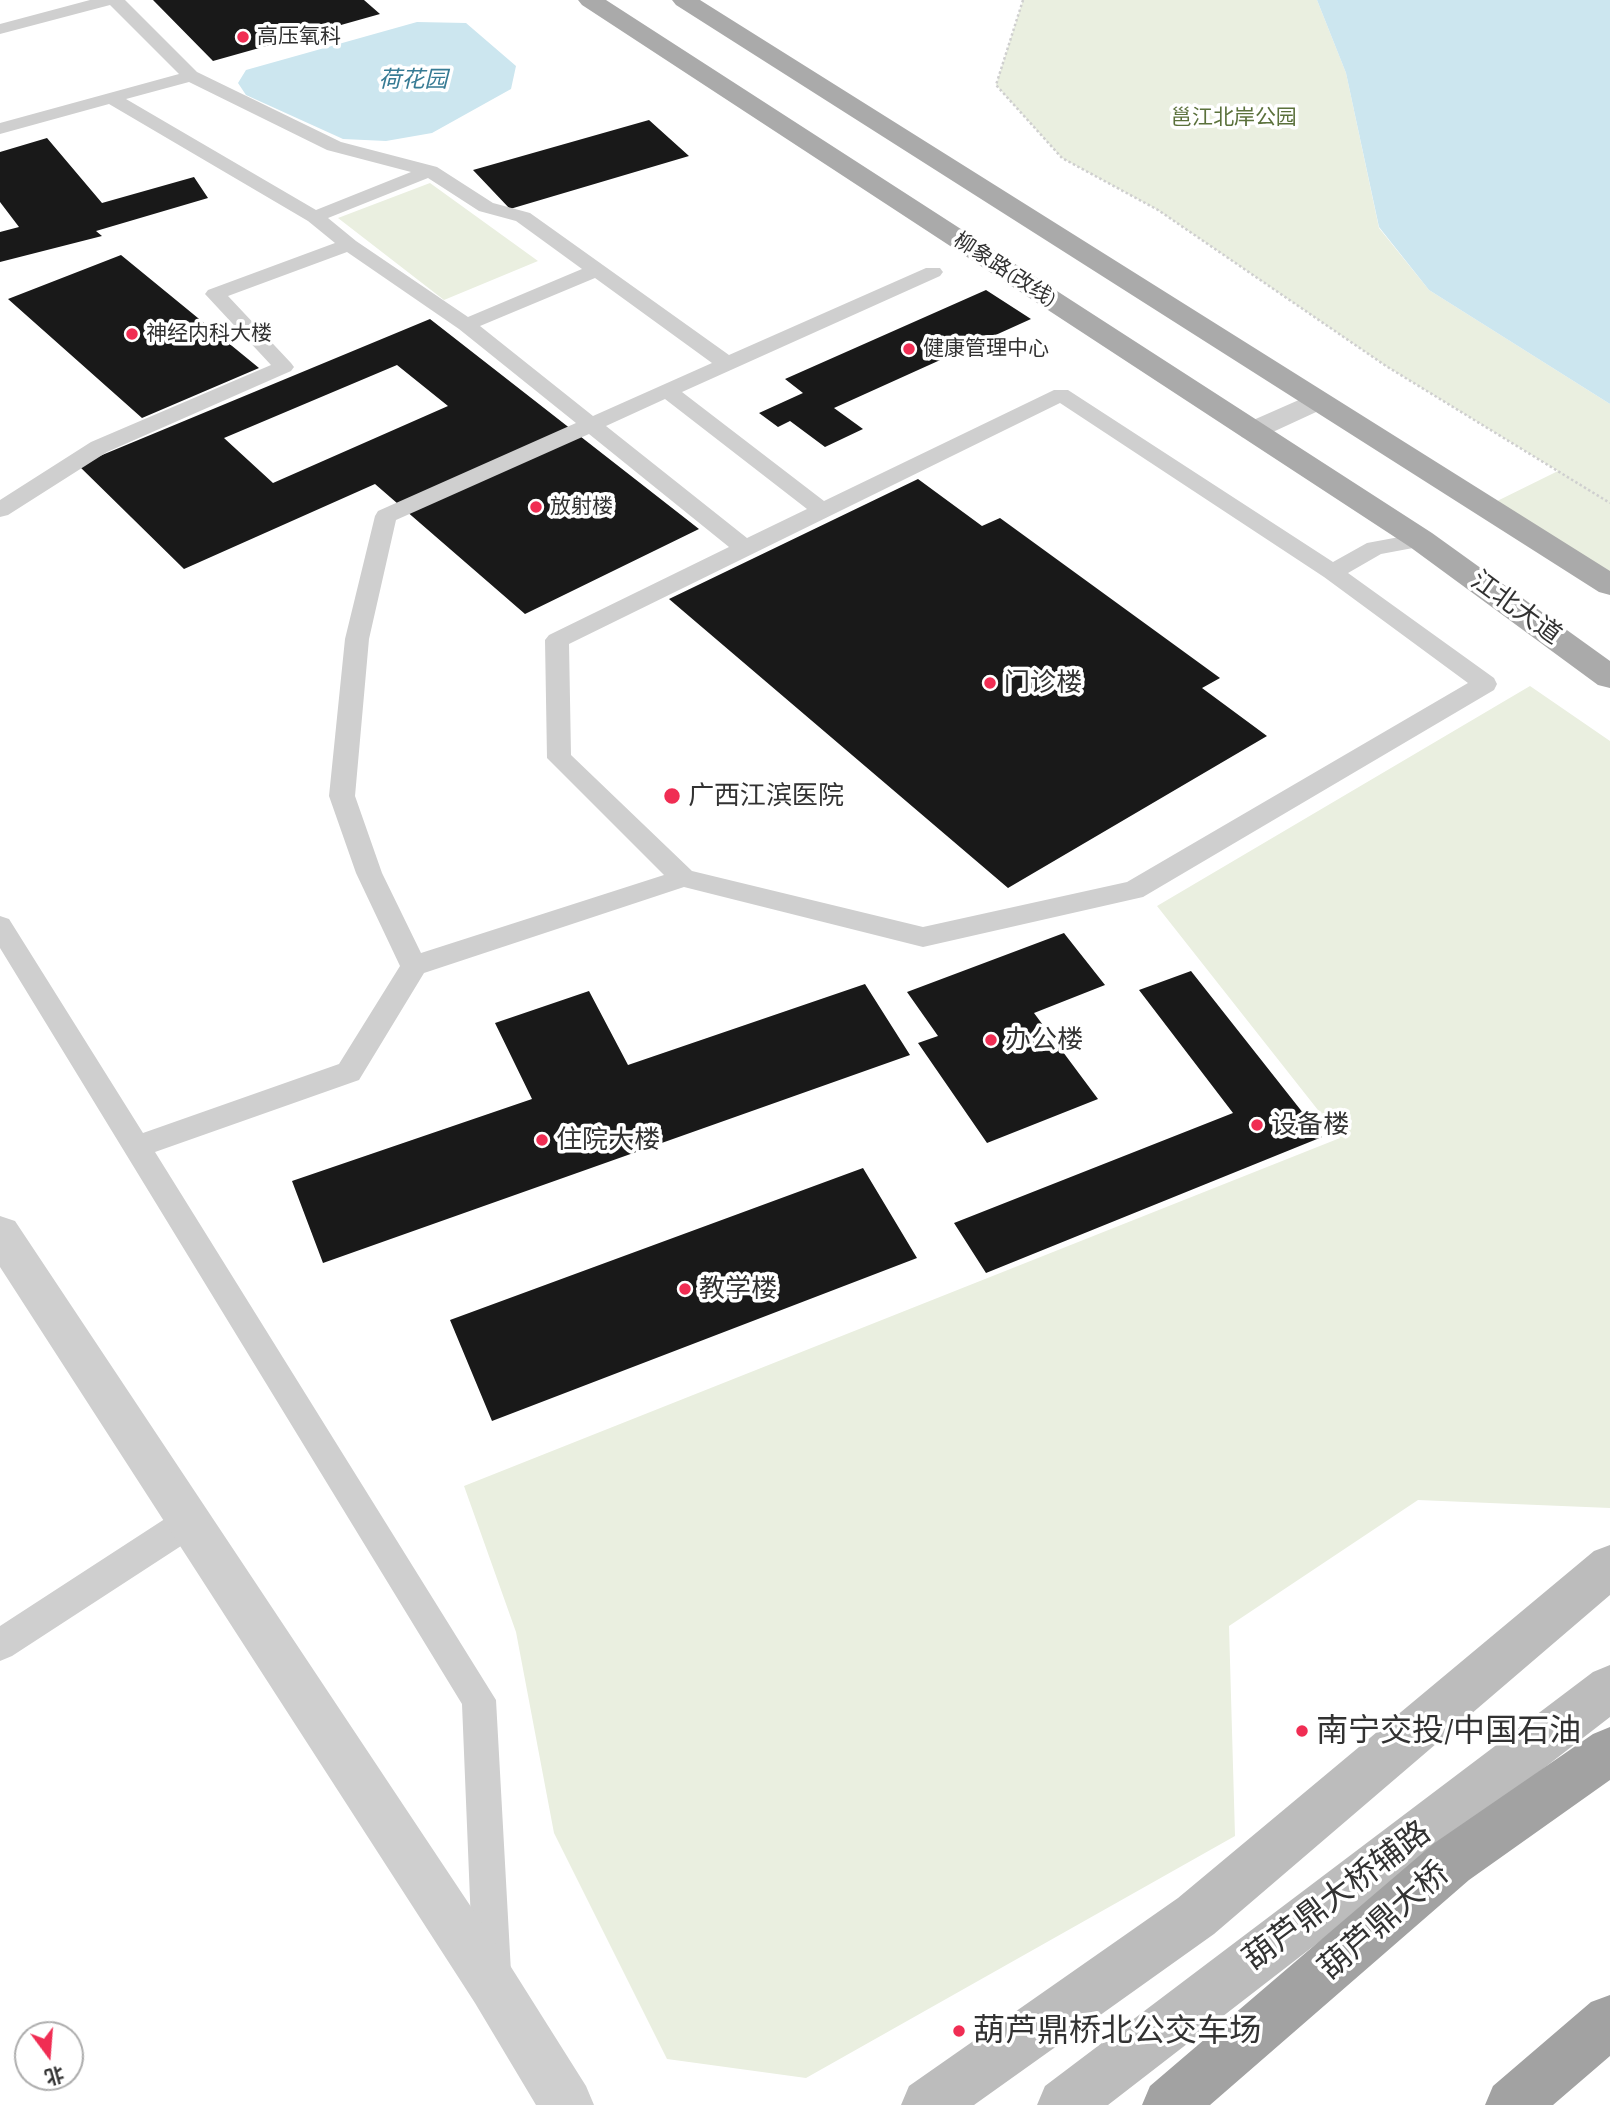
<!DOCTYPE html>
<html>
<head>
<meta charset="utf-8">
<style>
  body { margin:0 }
  #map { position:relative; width:1610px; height:2105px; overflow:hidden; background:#fff; font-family:"Alegreya Sans","Noto Sans SC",sans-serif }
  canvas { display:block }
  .north { position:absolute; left:14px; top:2021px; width:70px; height:70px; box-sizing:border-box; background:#fff; border:2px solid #adadad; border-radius:50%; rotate:164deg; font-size:19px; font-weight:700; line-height:28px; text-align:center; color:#323232 }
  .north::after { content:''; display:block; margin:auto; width:24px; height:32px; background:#f02d53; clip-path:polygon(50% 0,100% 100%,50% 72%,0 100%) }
</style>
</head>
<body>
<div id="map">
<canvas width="1610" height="2105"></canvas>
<div class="north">北</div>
</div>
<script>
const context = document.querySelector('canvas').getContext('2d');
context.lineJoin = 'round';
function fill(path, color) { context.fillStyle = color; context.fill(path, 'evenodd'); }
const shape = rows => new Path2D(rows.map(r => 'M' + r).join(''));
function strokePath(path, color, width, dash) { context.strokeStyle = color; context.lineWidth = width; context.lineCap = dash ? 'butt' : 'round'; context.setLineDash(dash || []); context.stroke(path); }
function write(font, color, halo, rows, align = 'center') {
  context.font = font + ' "Alegreya Sans","Noto Sans SC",sans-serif'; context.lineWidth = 7; context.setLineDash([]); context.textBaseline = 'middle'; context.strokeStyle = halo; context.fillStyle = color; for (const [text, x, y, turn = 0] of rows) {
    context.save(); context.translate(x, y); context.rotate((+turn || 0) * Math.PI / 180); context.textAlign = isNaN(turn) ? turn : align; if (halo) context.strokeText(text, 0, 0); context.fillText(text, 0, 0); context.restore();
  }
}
fill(shape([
  [1023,0,1317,0,1346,73,1379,228,1429,290,1610,404,1610,585,1487,506,1558,471,1386,366,1158,210,1062,158,996,85],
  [430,183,538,261,444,300,338,218],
  [1530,686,1610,741,1610,1508,1418,1500,1229,1626,1235,1836,806,2078,667,2059,554,1833,516,1632,464,1486,1340,1138,1157,906]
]), '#eaefe0');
fill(shape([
  [1317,0,1610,0,1610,404,1429,290,1379,227,1346,73],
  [417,22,466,23,516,66,511,89,432,133,386,141,343,139,246,95,238,83,246,70]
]), '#cce6ef');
fill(shape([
  [153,0,364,0,380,14,213,61],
  [649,120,689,156,510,209,473,170],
  [47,138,102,203,194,177,208,198,96,231,102,236,0,262,0,232,19,227,0,202,0,152],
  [121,255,259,368,142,418,8,299],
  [986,290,1031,319,834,408,863,429,825,447,790,421,778,427,759,413,803,393,785,379],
  [430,319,699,529,525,614,375,484,184,569,78,465],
  [397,365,448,406,273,483,224,438],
  [918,479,982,526,1000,518,1220,678,1202,688,1267,736,1008,888,669,599],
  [1064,933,1105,985,1034,1013,1098,1099,987,1143,918,1043,938,1036,907,992],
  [1191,971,1322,1137,986,1273,954,1223,1233,1113,1139,990],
  [865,984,910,1055,323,1263,292,1181,532,1099,495,1023,589,991,628,1065],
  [863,1168,917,1258,492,1421,450,1320]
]), '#191919');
strokePath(shape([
  [1023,0,996,85,1062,158,1158,210,1386,366,1610,503]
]), '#cfcfcf', 2.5, [2.5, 2.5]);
fill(shape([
  [90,0,125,0,197,72,341,142,437,167,493,203,530,213,729,355,926,268,940,268,943,272,940,276,682,392,824,501,1054,390,1068,390,1333,562,1367,543,1421,533,1429,535,1432,540,1429,545,1381,554,1348,573,1494,678,1497,684,1494,690,1143,897,923,947,684,887,424,973,359,1080,155,1152,496,1700,511,1972,505,1985,492,1991,479,1985,473,1972,462,1704,0,948,0,916,9,919,143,1133,339,1064,400,966,356,873,329,796,345,639,375,516,378,511,576,423,459,329,347,252,228,296,291,363,294,367,291,371,107,452,8,515,0,517,0,500,91,442,271,365,205,294,208,290,335,243,308,221,109,104,0,134,0,123,179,74,110,5,0,34,0,24,90,0],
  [189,82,327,150,411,172,316,210,126,99,189,82],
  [428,178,479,211,516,221,582,269,468,317,356,241,328,218,428,178],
  [595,278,712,363,593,416,480,326,595,278],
  [665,399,807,509,747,538,606,426,665,399],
  [1060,403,1324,577,1468,683,1127,882,923,927,692,871,571,755,569,644,1060,403],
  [589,434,729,547,549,635,545,640,547,758,664,875,421,953,382,873,355,796,369,639,396,520,589,434],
  [189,1507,201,1511,205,1522,201,1533,12,1656,0,1661,0,1626,177,1511,189,1507]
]), '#cfcfcf');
fill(shape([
  [1317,392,1327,395,1332,401,1327,407,1262,437,1252,440,1242,437,1237,431,1242,425,1317,392],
  [0,1216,15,1221,511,1967,586,2086,594,2105,536,2105,475,2003,0,1267,0,1216]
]), '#cfcfcf');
fill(shape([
  [1610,1545,1610,1595,1214,1934,974,2105,901,2105,909,2086,1178,1898,1594,1551,1610,1545],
  [1610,1665,1610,1717,1108,2105,1037,2105,1045,2086,1593,1672,1610,1665]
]), '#bcbcbc');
fill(shape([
  [578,0,606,0,1432,533,1610,661,1610,688,1598,685,1410,547,582,5,578,0],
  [672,0,700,0,1610,571,1610,595,1599,592,676,5,672,0]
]), '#aaa');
fill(shape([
  [1610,1727,1610,1780,1469,1880,1210,2105,1142,2105,1150,2086,1433,1844,1593,1734,1610,1727],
  [1610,1995,1610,2056,1553,2105,1485,2105,1493,2086,1591,2002,1610,1995]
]), '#a2a2a2');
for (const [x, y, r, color] of [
  [243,37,7,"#f02d53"],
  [132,334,7,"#f02d53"],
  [909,349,7,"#f02d53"],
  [536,507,7,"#f02d53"],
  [990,683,7,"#f02d53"],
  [672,796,9,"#f02d53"],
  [991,1040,7,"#f02d53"],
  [1257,1125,7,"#f02d53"],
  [542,1140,7,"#f02d53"],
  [685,1289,7,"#f02d53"],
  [1302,1731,7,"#f02d53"],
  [959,2031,7,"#f02d53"]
]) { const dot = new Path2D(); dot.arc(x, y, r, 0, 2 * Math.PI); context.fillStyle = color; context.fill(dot); strokePath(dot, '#fff', 2.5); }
write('21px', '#323232', '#fff', [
  ["高压氧科",257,37],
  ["神经内科大楼",146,334],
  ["健康管理中心",923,349],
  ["放射楼",550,507]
], 'left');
write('21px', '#5b713c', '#fff', [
  ["邕江北岸公园",1234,118]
]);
write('21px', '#323232', '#fff', [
  ["柳象路(改线)",1005,270,33]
]);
write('italic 23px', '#377b94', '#fff', [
  ["荷花园",413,80]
]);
write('26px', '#323232', '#fff', [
  ["江北大道",1516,608,36]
]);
write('26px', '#323232', '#fff', [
  ["门诊楼",1004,683],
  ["广西江滨医院",688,796],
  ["办公楼",1005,1040],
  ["设备楼",1271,1125],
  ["住院大楼",556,1140],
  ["教学楼",699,1289]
], 'left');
write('32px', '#323232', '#fff', [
  ["南宁交投/中国石油",1316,1731],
  ["葫芦鼎桥北公交车场",973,2031]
], 'left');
write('32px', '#323232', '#fff', [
  ["葫芦鼎大桥辅路",1337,1896,-37],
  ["葫芦鼎大桥",1384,1921,-41]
]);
</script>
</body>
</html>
